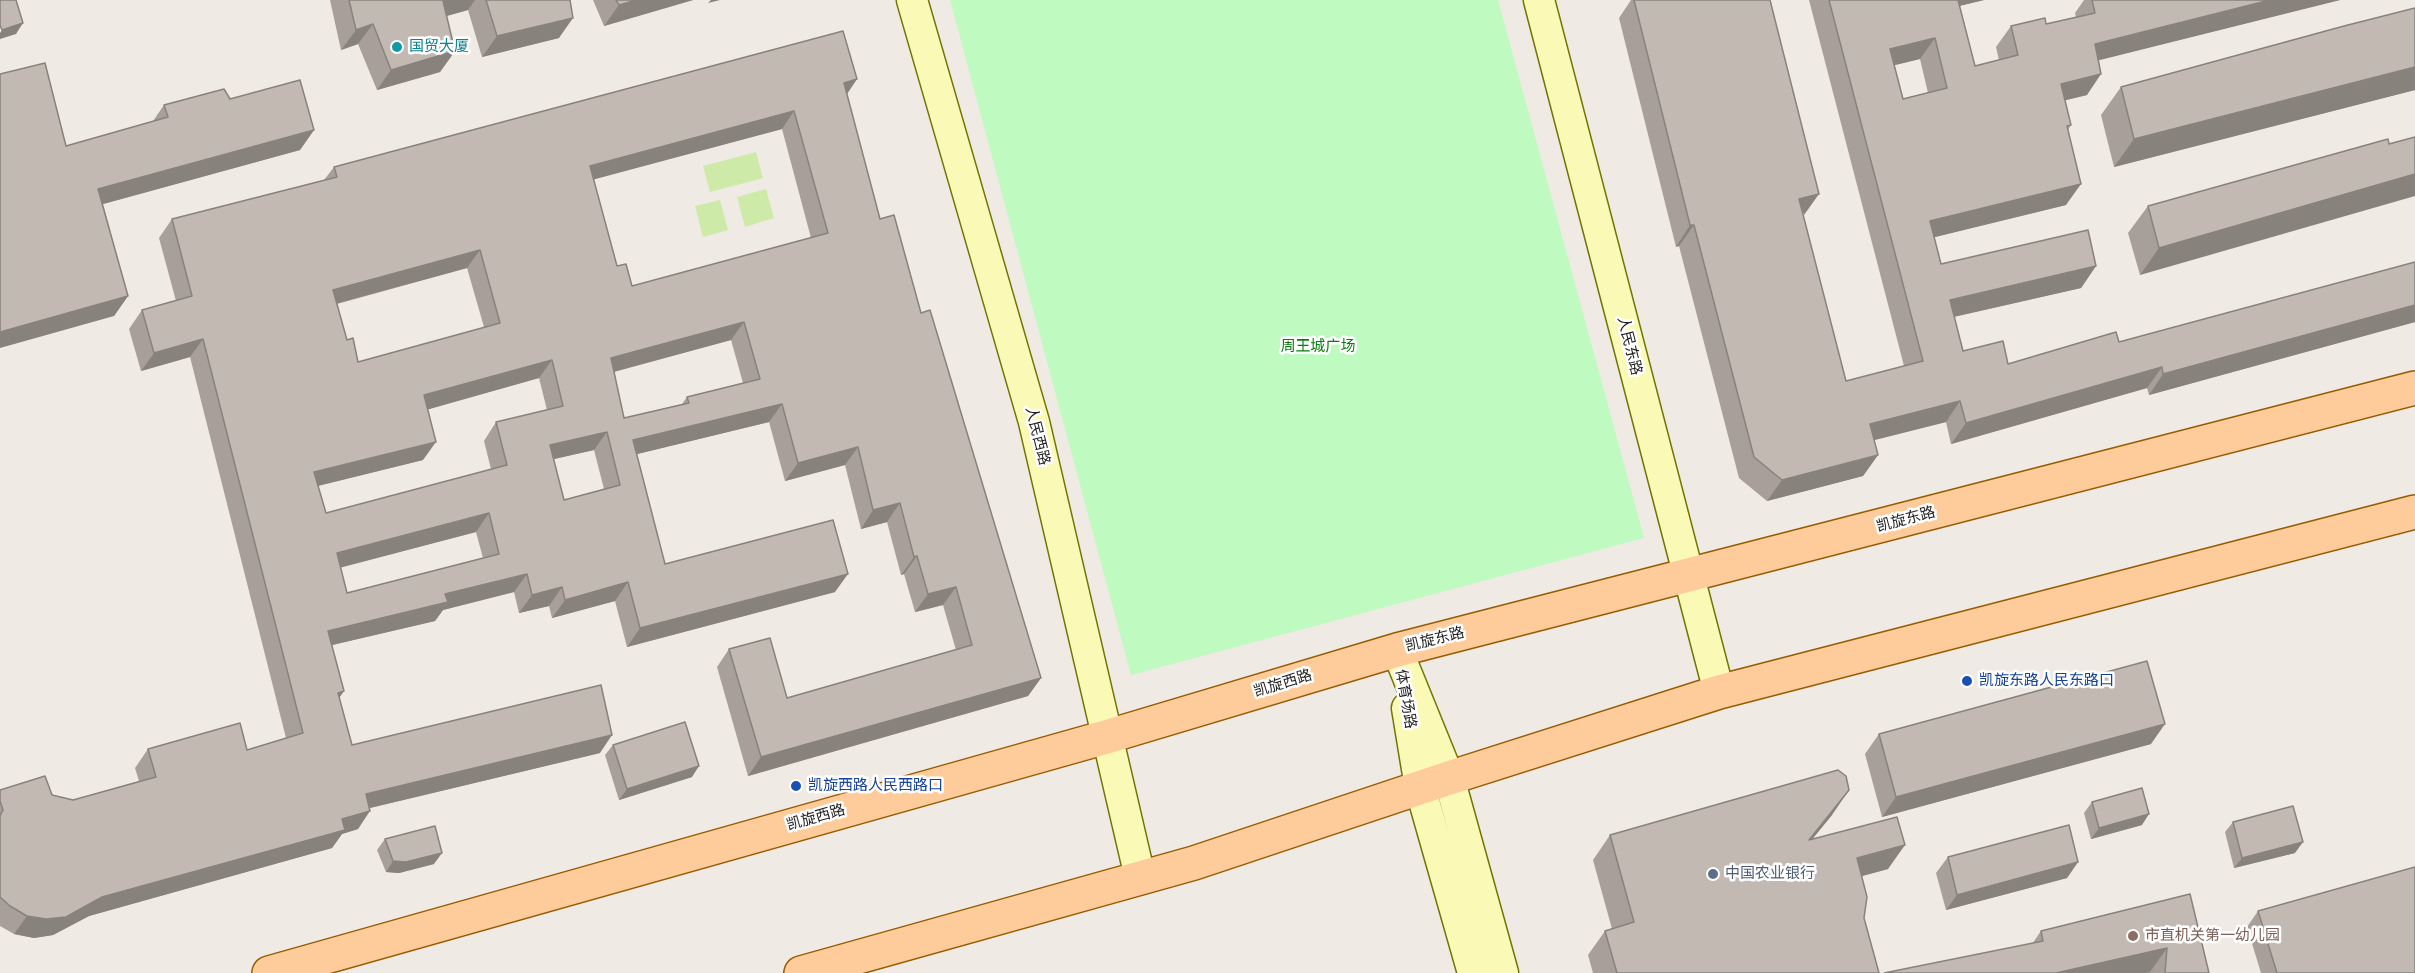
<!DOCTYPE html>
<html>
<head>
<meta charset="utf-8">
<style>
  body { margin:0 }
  canvas { display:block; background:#efeae3 }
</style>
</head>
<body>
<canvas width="2415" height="973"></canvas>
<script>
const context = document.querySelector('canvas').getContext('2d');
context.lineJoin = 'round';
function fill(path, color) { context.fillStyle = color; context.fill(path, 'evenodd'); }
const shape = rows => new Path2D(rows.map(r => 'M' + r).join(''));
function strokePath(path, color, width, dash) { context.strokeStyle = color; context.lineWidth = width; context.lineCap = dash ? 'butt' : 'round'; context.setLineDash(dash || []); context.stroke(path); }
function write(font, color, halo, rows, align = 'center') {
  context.font = font + ' "DM Sans","Noto Sans SC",sans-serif'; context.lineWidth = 5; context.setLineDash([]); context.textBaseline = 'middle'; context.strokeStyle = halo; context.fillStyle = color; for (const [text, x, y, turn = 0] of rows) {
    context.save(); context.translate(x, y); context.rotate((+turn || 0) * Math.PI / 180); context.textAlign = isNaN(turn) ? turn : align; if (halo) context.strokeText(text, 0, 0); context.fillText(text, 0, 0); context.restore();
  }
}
fill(shape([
  [756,152,763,178,710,192,703,166],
  [766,189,774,218,745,227,737,197],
  [720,200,728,230,703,237,695,206]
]), '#cdeaa8');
fill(shape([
  [950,0,1498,0,1644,538,1131,675]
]), '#bffac0');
const secondary = shape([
  [912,0,1034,422,1140,877],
  [1539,0,1719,692],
  [1397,650,1449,778,1503,973],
  [1407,708,1420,787,1473,973]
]);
const primary = shape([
  [269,973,1106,737,1397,650,2415,388],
  [801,973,1194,863,1449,778,1719,692,2415,512]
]);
strokePath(secondary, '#717504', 33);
strokePath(primary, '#975b00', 36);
strokePath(secondary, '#faf9b6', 30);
strokePath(primary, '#fdcc9a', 33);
fill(shape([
  [330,0,570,0,559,38,482,57,468,10,446,16,455,51,440,72,377,90,358,44,341,50],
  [593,0,693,0,604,26],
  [1631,0,1770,0,1803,215,1846,381,1904,366,1809,0,1984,0,1960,6,1975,66,1999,60,1996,47,2011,26,2046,24,2076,17,2075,13,2084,0,2340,0,2098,60,2087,95,2065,100,2071,125,2068,130,2066,205,1934,237,1941,264,2096,266,2081,288,1954,317,1963,351,2008,364,2119,342,2415,262,2415,322,2149,395,2147,388,1951,444,1946,422,1874,440,1878,455,1863,476,1767,501,1739,478,1679,246,1676,247,1619,18],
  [1920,59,1928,93,1903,99,1894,65],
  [2415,8,2415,90,2114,167,2101,115,2121,87],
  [857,79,847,94,880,219,921,313,1041,678,1028,696,748,776,717,667,729,649,787,698,956,650,943,605,915,612,904,574,901,575,887,522,861,529,845,465,785,481,769,422,637,454,665,564,835,592,627,647,615,601,552,618,549,606,519,613,514,592,443,610,435,621,332,645,339,698,352,745,600,753,370,808,358,829,342,834,332,848,89,916,53,935,34,938,14,934,0,926,0,790,52,795,73,800,139,781,135,768,148,749,247,750,286,738,190,357,141,371,129,329,142,310,176,301,159,238,172,219,324,180,334,167],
  [782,129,811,238,632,286,617,266,593,179],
  [467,268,484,327,358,362,347,340,337,304],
  [731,340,743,383,687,397,682,404,624,418,614,372],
  [539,378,547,410,496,422,484,441,491,469,326,513,318,486,423,460,428,409],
  [594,450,604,489,564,500,553,459],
  [476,532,483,558,347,593,340,567],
  [230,99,314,130,300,150,103,204,128,296,114,316,66,146,153,121,164,105],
  [2389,144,2140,275,2128,233,2148,206],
  [1879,734,2151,744,1882,817,1865,754],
  [613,745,692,777,619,800,605,755],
  [2092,802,2142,825,2091,839,2084,813],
  [1832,815,1812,839,1888,869,1862,876,1864,918,1879,973,1593,973,1588,955,1605,931,1612,929,1593,860,1610,835],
  [2233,822,2295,853,2234,868,2225,832],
  [385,839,434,864,399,873,386,872,377,850],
  [1948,857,2078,862,2067,878,1946,910,1936,873],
  [2190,894,2209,973,1884,973,2032,944,2041,931],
  [2258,911,2415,973,2261,973,2247,927]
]), '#a89f9a');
fill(shape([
  [446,0,475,0,468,10,429,21,443,1],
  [637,0,693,0,604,26,619,5],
  [711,0,720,0,708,3],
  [1948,0,1984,0,1941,10],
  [2270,0,2340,0,2080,65,2095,44],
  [573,18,559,38,482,57,497,36],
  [23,23,16,34,0,39,0,33,2,30],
  [373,24,358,44,341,50,356,30],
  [1935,38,1920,59,1875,70,1890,49],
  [455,51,440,72,377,90,391,70],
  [2415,67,2415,90,2114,167,2134,139],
  [2101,74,2087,95,2046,105,2061,84],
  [857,79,844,98,844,83],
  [794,111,782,129,577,184,590,166],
  [314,130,300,150,85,209,98,189],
  [2415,174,2415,196,2140,275,2159,248],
  [2081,184,2066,205,1915,242,1930,221],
  [1819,194,1804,215,1799,199],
  [1690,225,1694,225,1679,246,1676,247],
  [480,250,467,268,320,308,333,290],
  [2096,266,2081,288,1935,321,1950,300],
  [128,296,114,316,0,348,0,332],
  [2415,305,2415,322,2149,395,2163,374],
  [744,322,731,340,598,376,611,358],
  [203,339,190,357,141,371,154,353],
  [552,360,539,378,412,414,424,395],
  [2162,367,2147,388,1951,444,1966,423],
  [1960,401,1946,422,1855,445,1870,424],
  [782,404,769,422,621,458,633,440],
  [607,432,594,450,537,463,550,445],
  [436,442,423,460,301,490,314,472],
  [858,447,845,465,785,481,798,463],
  [1878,455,1863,476,1767,501,1782,480],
  [900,503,887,522,861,529,873,510],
  [489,513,476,532,324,572,337,553],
  [917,556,904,574,901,575,914,557],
  [527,574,514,592,443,610,435,621,315,649,328,631,445,594],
  [848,574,835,592,627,647,640,628],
  [628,582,615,601,552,618,565,600],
  [562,587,549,606,519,613,532,595],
  [956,587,943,605,915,612,928,594],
  [1041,678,1028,696,748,776,761,757],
  [344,691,331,710,338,693],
  [2165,724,2151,744,1882,817,1896,797],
  [612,735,600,753,353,812,366,794],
  [699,766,692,777,619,800,627,789],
  [1849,790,1832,815,1792,864,1809,840],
  [370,811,358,829,342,834,332,848,89,916,53,935,34,938,14,934,27,916,102,897,342,819],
  [2149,814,2142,825,2091,839,2099,828],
  [2303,842,2295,853,2234,868,2242,858],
  [1905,845,1888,869,1840,882,1857,858],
  [442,853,434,864,399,873,386,872,393,861],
  [2078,862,2067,878,1946,910,1957,895],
  [2167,948,2150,972,2147,973,2056,973]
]), '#88827d');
const building = shape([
  [0,0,16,0,23,23,2,30,0,25,0,0],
  [349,0,446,0,443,1,455,51,391,70,373,24,356,30,349,0],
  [486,0,570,0,573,18,497,36,486,0],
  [616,0,637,0,619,5,616,0],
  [1634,0,1770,0,1819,194,1799,199,1846,381,1923,361,1829,0,1958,0,1975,66,2018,55,2011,26,2045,18,2046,24,2095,13,2092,0,2270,0,2095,44,2101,74,2061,84,2071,125,2067,126,2081,184,1930,221,1941,264,2088,230,2096,266,1950,300,1963,351,2003,341,2008,364,2116,332,2119,342,2415,262,2415,305,2163,374,2162,367,1966,423,1960,401,1870,424,1878,455,1782,480,1754,457,1694,225,1690,225,1634,0],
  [1935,38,1947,88,1903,99,1890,49,1935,38],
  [2415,8,2415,67,2134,139,2121,87,2344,26,2415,8],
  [843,31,857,79,844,83,880,219,894,215,921,313,930,310,1041,678,761,757,729,649,770,638,787,698,972,645,956,587,928,594,917,556,914,557,900,503,873,510,858,447,798,463,782,404,633,440,665,564,833,520,848,574,640,628,628,582,565,600,562,587,532,595,527,574,445,594,448,602,328,631,344,691,338,693,352,745,601,685,612,735,366,794,370,811,342,819,345,830,102,897,66,917,46,919,27,916,10,906,0,897,0,816,3,810,0,801,0,790,45,776,52,795,73,800,156,777,148,749,240,723,247,750,303,733,203,339,154,353,142,310,192,296,172,219,337,177,334,167,843,31],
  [794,111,828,233,632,286,626,264,617,266,590,166,794,111],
  [480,250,500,323,358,362,353,338,347,340,333,290,480,250],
  [744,322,760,379,687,397,689,403,624,418,611,358,744,322],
  [552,360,563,406,496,422,507,465,326,513,314,472,436,442,424,395,552,360],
  [607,432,620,485,564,500,550,445,607,432],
  [489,513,499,554,347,593,337,553,489,513],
  [45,63,66,146,168,117,164,105,224,89,230,99,300,80,314,130,98,189,128,296,0,332,0,74,45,63],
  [2415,137,2415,174,2159,248,2148,206,2388,139,2389,144,2415,137],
  [2147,661,2165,724,1896,797,1879,734,2147,661],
  [685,722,699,766,627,789,613,745,685,722],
  [1838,770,1846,776,1849,790,1809,840,1897,817,1905,845,1857,858,1867,897,1864,918,1879,973,1617,973,1605,931,1634,922,1610,835,1838,770],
  [2142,788,2149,814,2099,828,2092,802,2142,788],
  [2293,806,2303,842,2242,858,2233,822,2293,806],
  [2069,825,2078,862,1957,895,1948,857,2069,825],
  [435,826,442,853,406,862,393,861,385,839,435,826],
  [2415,867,2415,973,2277,973,2258,911,2415,867],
  [2190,894,2209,973,2165,973,2167,948,2056,973,1884,973,2043,941,2041,931,2190,894]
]);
fill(building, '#c3b9b3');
strokePath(building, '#88827d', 1.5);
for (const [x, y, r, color] of [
  [397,47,6,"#0f9aa8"],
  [1967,681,6,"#1a4fb4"],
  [796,786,6,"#1a4fb4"],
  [1713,874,6,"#5c6f8a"],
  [2133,936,6,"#8d6e63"]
]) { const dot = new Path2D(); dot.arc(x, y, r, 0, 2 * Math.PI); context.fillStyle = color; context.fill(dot); strokePath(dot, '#fff', 2); }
write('15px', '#0d838f', '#fff', [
  ["国贸大厦",409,47]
], 'left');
write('15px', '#1e1e1e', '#fff', [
  ["人民东路",1629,346,76],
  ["人民西路",1037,436,76],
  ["凯旋东路",1906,520,-15],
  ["凯旋东路",1435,640,-14],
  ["凯旋西路",1283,684,-17],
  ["体育场路",1405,699,80],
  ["凯旋西路",816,818,-16]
]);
write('15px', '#0a7d0c', '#fff', [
  ["周王城广场",1318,347]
]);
write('15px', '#164399', '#fff', [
  ["凯旋东路人民东路口",1979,681],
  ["凯旋西路人民西路口",808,786]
], 'left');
write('15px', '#4e5e75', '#fff', [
  ["中国农业银行",1725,874]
], 'left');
write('15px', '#785e54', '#fff', [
  ["市直机关第一幼儿园",2145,936]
], 'left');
</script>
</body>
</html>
